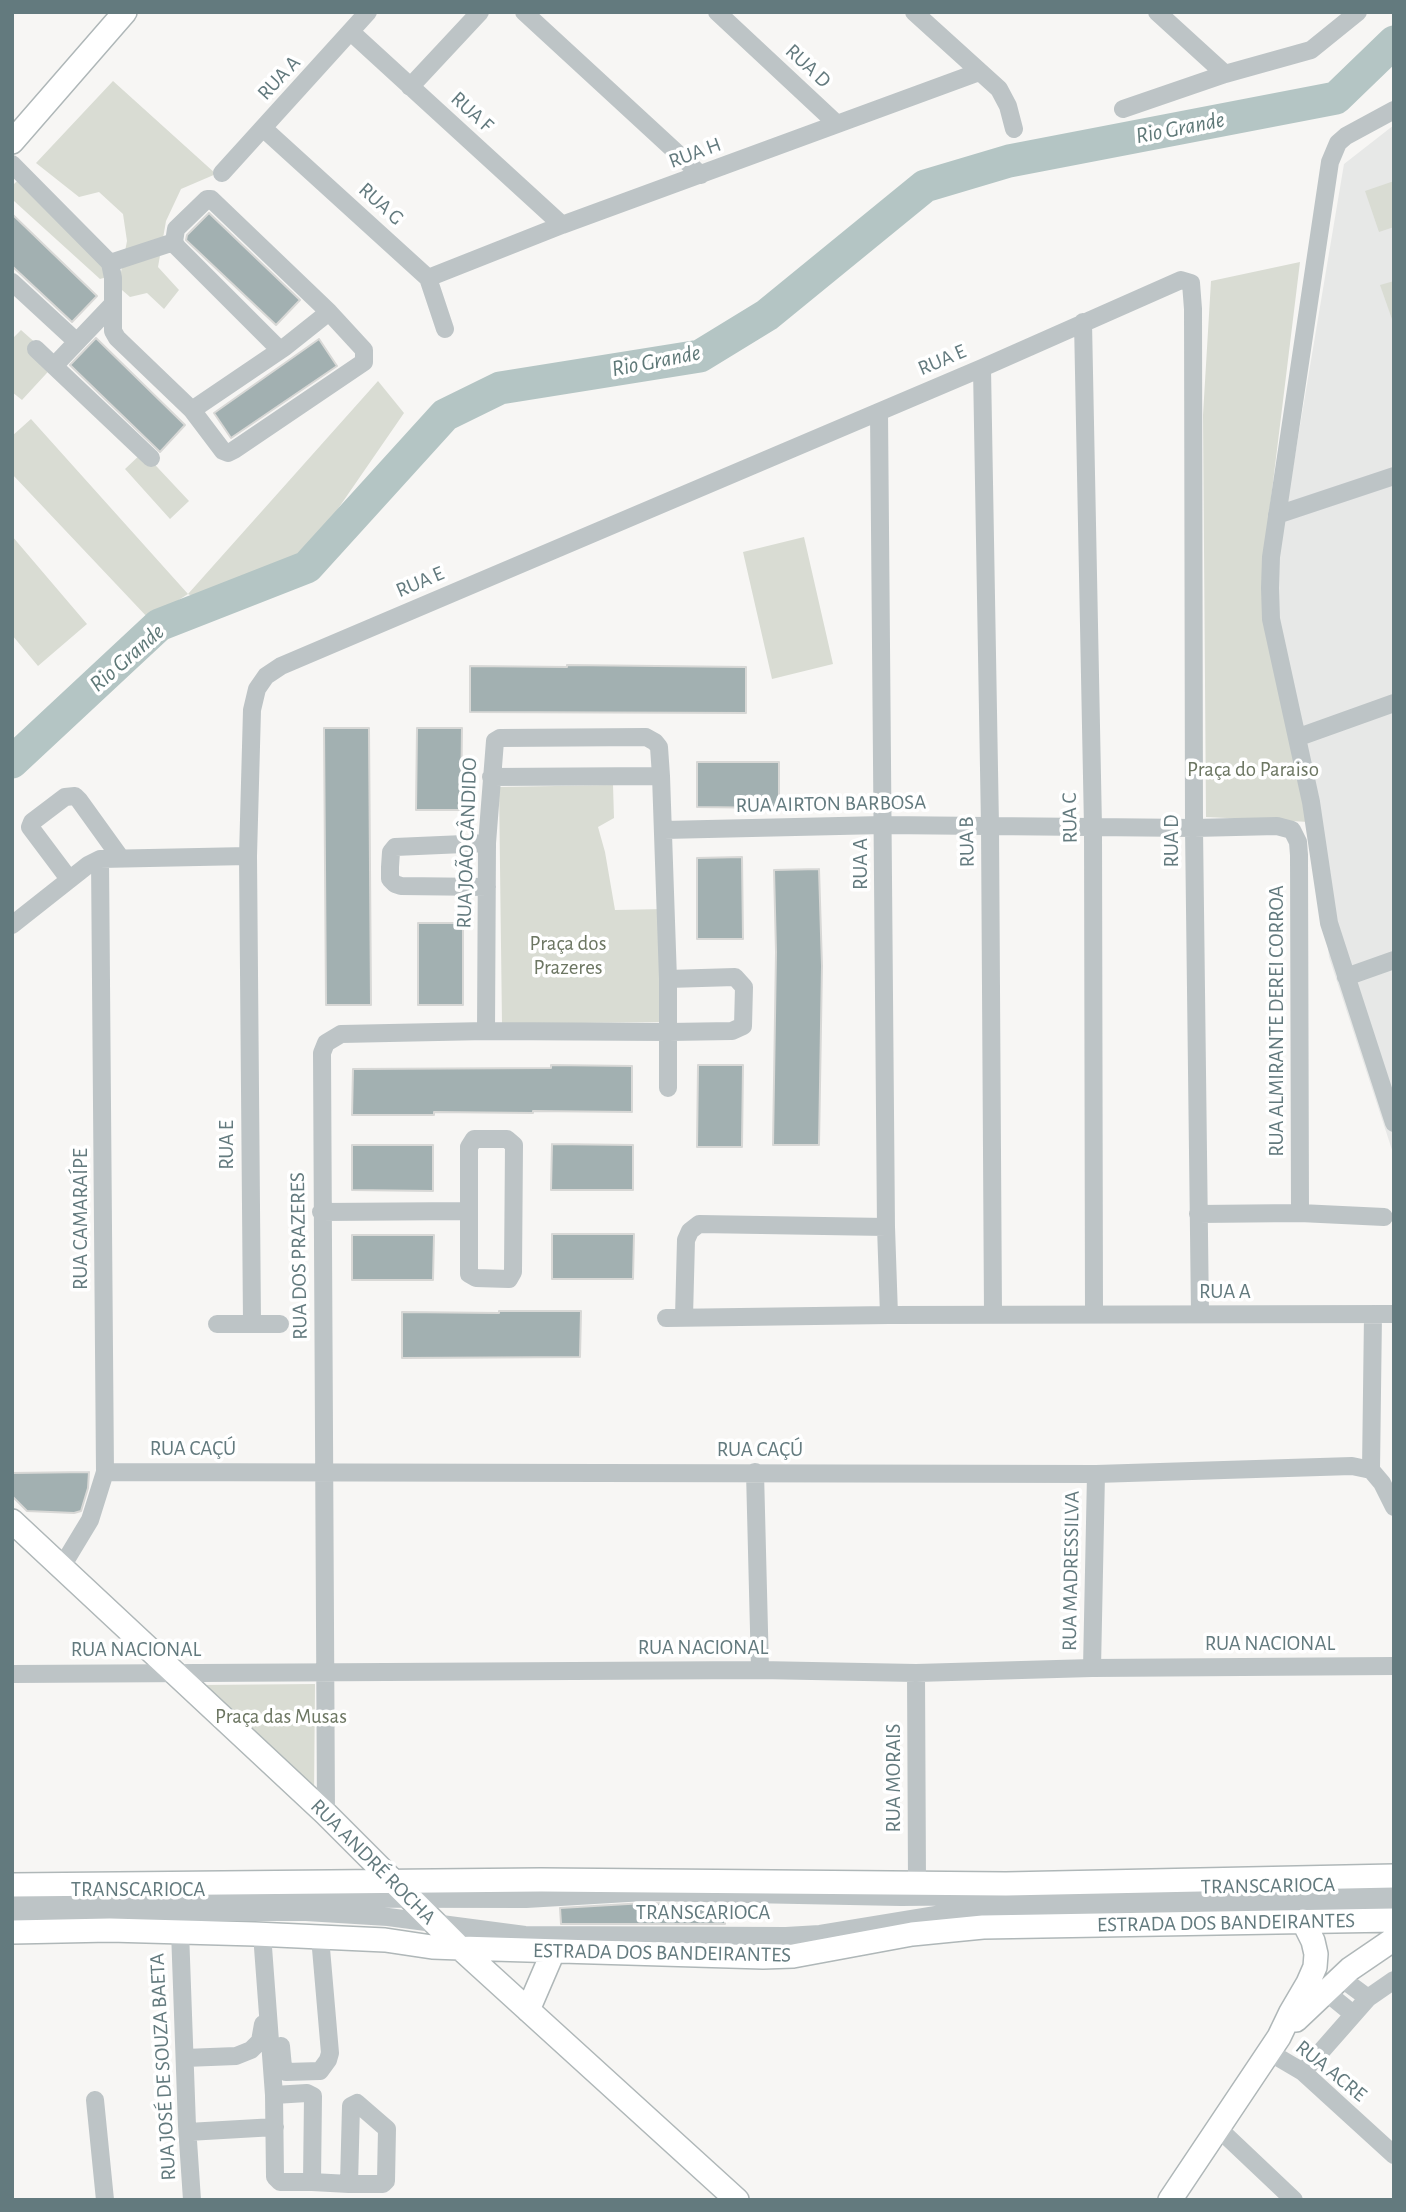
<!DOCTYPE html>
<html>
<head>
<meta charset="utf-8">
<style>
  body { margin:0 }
  #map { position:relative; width:1406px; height:2212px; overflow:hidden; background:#f7f6f4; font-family:"Alegreya Sans",sans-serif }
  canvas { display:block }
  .frame { position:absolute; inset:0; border:14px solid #637a7e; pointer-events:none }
</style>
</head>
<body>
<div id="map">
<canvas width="1406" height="2212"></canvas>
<div class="frame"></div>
</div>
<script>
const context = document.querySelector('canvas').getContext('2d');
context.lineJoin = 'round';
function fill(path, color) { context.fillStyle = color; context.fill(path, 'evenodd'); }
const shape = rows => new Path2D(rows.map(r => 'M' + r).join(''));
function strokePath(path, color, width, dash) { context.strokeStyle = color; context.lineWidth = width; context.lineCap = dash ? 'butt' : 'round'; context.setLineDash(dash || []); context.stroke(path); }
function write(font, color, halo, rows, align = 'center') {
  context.font = font + ' "Alegreya Sans",sans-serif'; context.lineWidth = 7; context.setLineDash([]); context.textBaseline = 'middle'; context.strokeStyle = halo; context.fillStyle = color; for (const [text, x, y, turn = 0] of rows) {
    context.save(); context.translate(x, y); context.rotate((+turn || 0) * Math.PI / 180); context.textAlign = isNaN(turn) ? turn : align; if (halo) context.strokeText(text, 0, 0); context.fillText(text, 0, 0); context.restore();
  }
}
fill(shape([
  [1394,125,1394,1156,1329,957,1312,816,1260,584,1287,503,1344,164]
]), '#e7e8e7');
fill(shape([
  [113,81,216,174,181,189,166,221,158,267,179,290,164,309,147,293,130,297,107,277,100,279,14,201,12,203,12,186,21,177,121,272,127,241,123,214,99,192,79,197,36,163],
  [1394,181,1394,227,1379,232,1365,191],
  [1300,262,1262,572,1310,822,1206,817,1203,415,1211,281],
  [1394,281,1394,325,1380,285],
  [21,330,57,362,22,400,12,392,12,339],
  [378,381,404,413,302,561,201,600,188,594,149,619,12,474,12,436,31,419,188,594],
  [143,452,189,501,170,519,125,469],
  [12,536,87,624,38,666,12,635],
  [804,537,833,664,772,679,743,552],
  [613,785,614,818,598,827,605,852,615,910,664,909,666,1022,502,1024,499,787],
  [315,1684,314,1797,201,1685]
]), '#d9dcd3');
strokePath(shape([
  [12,762,159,625,307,567,445,415,500,388,700,356,767,315,925,186,1009,161,1336,98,1394,42]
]), '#b4c5c4', 33);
const building = shape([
  [209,213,300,300,276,325,186,240,187,235,209,213],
  [12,214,97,296,72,322,12,266,12,214],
  [96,338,185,425,160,452,70,365,96,338],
  [319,339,337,366,231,438,214,413,319,339],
  [567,665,746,667,746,713,470,712,470,666,567,667,567,665],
  [324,728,369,728,371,1005,326,1005,324,728],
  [417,728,462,728,461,810,416,810,417,728],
  [697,762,779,762,779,808,697,807,697,762],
  [742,857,743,939,697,939,697,858,742,857],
  [819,869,822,966,819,1145,773,1145,776,952,774,870,819,869],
  [418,923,463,923,463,1005,418,1005,418,923],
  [551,1065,632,1066,632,1112,533,1111,533,1113,434,1112,434,1115,352,1115,353,1069,551,1068,551,1065],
  [698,1065,743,1065,742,1147,697,1147,698,1065],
  [552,1144,633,1145,633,1190,551,1190,552,1144],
  [352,1145,433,1145,433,1191,352,1190,352,1145],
  [552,1234,634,1234,633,1279,552,1279,552,1234],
  [352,1235,434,1235,433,1280,352,1280,352,1235],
  [499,1311,581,1311,580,1357,402,1358,402,1312,499,1313,499,1311],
  [89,1472,88,1488,81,1511,74,1513,27,1511,12,1496,12,1473,89,1472],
  [645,1903,725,1905,725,1924,561,1924,560,1908,645,1903]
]);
fill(building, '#a2b0b1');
strokePath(building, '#d8d8d6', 2);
const major = shape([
  [12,142,125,12],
  [12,1521,326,1814,460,1948,737,2200],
  [12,1885,541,1880,1006,1884,1394,1876],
  [12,1932,110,1930,255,1934,385,1940,432,1947,460,1948,763,1957,793,1956,912,1934,983,1927,1394,1920],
  [528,2010,553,1952],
  [1296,2020,1350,1969,1394,1939],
  [1170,2200,1279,2037,1291,2012,1308,1983,1315,1967,1316,1954,1313,1941,1303,1921]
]);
strokePath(major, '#afb7b8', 26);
strokePath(shape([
  [524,12,701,175],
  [717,12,837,124],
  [914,12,999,89,1008,106,1014,129],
  [1157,12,1225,74],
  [351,32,562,225],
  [410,87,480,12],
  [1123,109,1225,74,1311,50,1358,12],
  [1394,110,1346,136,1338,143,1330,162,1271,557,1270,588,1271,619,1311,802,1329,923,1394,1123],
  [263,128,428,278,445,329],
  [12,164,110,263],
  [222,173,368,12],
  [174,242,110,263,113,278,113,331,117,338,192,410,285,347,329,312,211,199,207,199,176,229,174,242,177,247,280,350],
  [428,278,562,225,979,72],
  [12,282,77,342],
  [1083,322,1093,827,1094,1314],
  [36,349,151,458],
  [54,366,113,304],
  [982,368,990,826,993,1315],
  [192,410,223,451,228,453,234,450,364,362,364,350,329,312],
  [879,412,886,1227,889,1315,1394,1314],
  [1277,515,1394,476],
  [1299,737,1394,703],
  [491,777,661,776],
  [664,830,883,825,1194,828,1277,826,1292,830,1298,842,1299,855,1300,1213],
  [69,879,30,827,32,822,65,797,75,796,79,800,120,857],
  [487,887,401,886,395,884,390,879,390,867,391,852,395,847,487,843],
  [12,925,88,865,100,859,248,856],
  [1346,977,1394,960],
  [486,1031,487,843,495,741,500,738,646,737,655,742,659,747,661,776,668,979,668,1088],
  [474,1139,507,1139,514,1145,513,1272,509,1279,476,1278,469,1274,469,1147,474,1139],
  [321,1212,469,1211],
  [1198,1214,1300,1213,1384,1217],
  [684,1317,686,1240,690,1231,699,1224,886,1227],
  [666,1318,889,1315],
  [252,1323,248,856,252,710,257,689,266,676,281,666,982,368,1181,280,1191,283,1193,309,1194,828,1200,1314],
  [217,1324,280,1324],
  [1371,1470,1373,1314],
  [105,1472,1096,1474,1352,1466,1371,1470,1382,1483,1394,1507],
  [755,1472,760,1670],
  [61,1568,90,1520,105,1472,100,859],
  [1092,1668,1096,1474],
  [916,1673,917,1883],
  [12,1674,760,1670,916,1673,1092,1668,1394,1666],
  [326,1814,322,1053,326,1043,341,1034,486,1031,669,1032,732,1031,743,1026,744,987,735,977,668,979],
  [12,1898,526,1899,645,1892,901,1897,1394,1892],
  [12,1912,306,1912,388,1917,525,1935,786,1936,820,1934,942,1914,981,1911,1394,1907],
  [180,1931,187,2126,192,2200],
  [262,1934,274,2095,275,2177,280,2182,312,2182,349,2184,383,2184,386,2181,387,2129,357,2103,351,2106,349,2184],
  [1341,1978,1368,1998],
  [1326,1992,1353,2014],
  [281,2046,283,2067,286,2072,320,2071,328,2060,330,2053,320,1937],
  [1269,2052,1303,2072,1394,2155],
  [185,2058,236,2056,251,2050,260,2041,263,2024],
  [1303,2072,1368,1998,1394,1980],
  [274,2095,307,2093,313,2096,312,2182],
  [95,2100,105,2200],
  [1219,2129,1294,2200],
  [188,2132,275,2127]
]), '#bdc4c6', 18);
strokePath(major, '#fff', 23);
write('21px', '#637a7e', '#fff', [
  ["RUA D",808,66,43],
  ["RUA A",279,78,-47],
  ["RUA F",472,112,42],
  ["RUA H",695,153,-20],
  ["RUA G",381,204,42],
  ["RUA E",942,360,-23],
  ["RUA E",420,582,-23],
  ["RUA AIRTON BARBOSA",831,804,-1],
  ["RUA C",1070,818,-91],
  ["RUA D",1172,841,-90],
  ["RUA B",967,842,-91],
  ["RUA JOÃO CÂNDIDO",467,843,-88],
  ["RUA A",861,864,-90],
  ["RUA ALMIRANTE DEREI CORROA",1277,1021,-90],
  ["RUA E",227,1145,-90],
  ["RUA CAMARAÍPE",81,1219,-90],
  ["RUA DOS PRAZERES",299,1256,-91],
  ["RUA A",1225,1292],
  ["RUA CAÇÚ",193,1449],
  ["RUA CAÇÚ",760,1450],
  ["RUA MADRESSILVA",1071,1571,-89],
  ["RUA NACIONAL",1270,1644],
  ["RUA NACIONAL",703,1648],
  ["RUA NACIONAL",136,1650],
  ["RUA MORAIS",894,1778,-90],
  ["RUA ANDRÉ ROCHA",373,1862,45],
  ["TRANSCARIOCA",1268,1886,-1],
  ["TRANSCARIOCA",138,1890],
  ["TRANSCARIOCA",703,1913],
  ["ESTRADA DOS BANDEIRANTES",1226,1923,-1],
  ["ESTRADA DOS BANDEIRANTES",662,1953,1],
  ["RUA JOSÉ DE SOUZA BAETA",163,2067,-93],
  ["RUA ACRE",1331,2071,39]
]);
write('21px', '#6c7662', '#fff', [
  ["Praça do Paraiso",1253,770],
  ["Praça dos",568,944],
  ["Prazeres",568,968],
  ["Praça das Musas",281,1717]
]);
write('italic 23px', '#5e7877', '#fff', [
  ["Rio Grande",1180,128,-11],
  ["Rio Grande",656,361,-11],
  ["Rio Grande",127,658,-41]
]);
</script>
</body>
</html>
